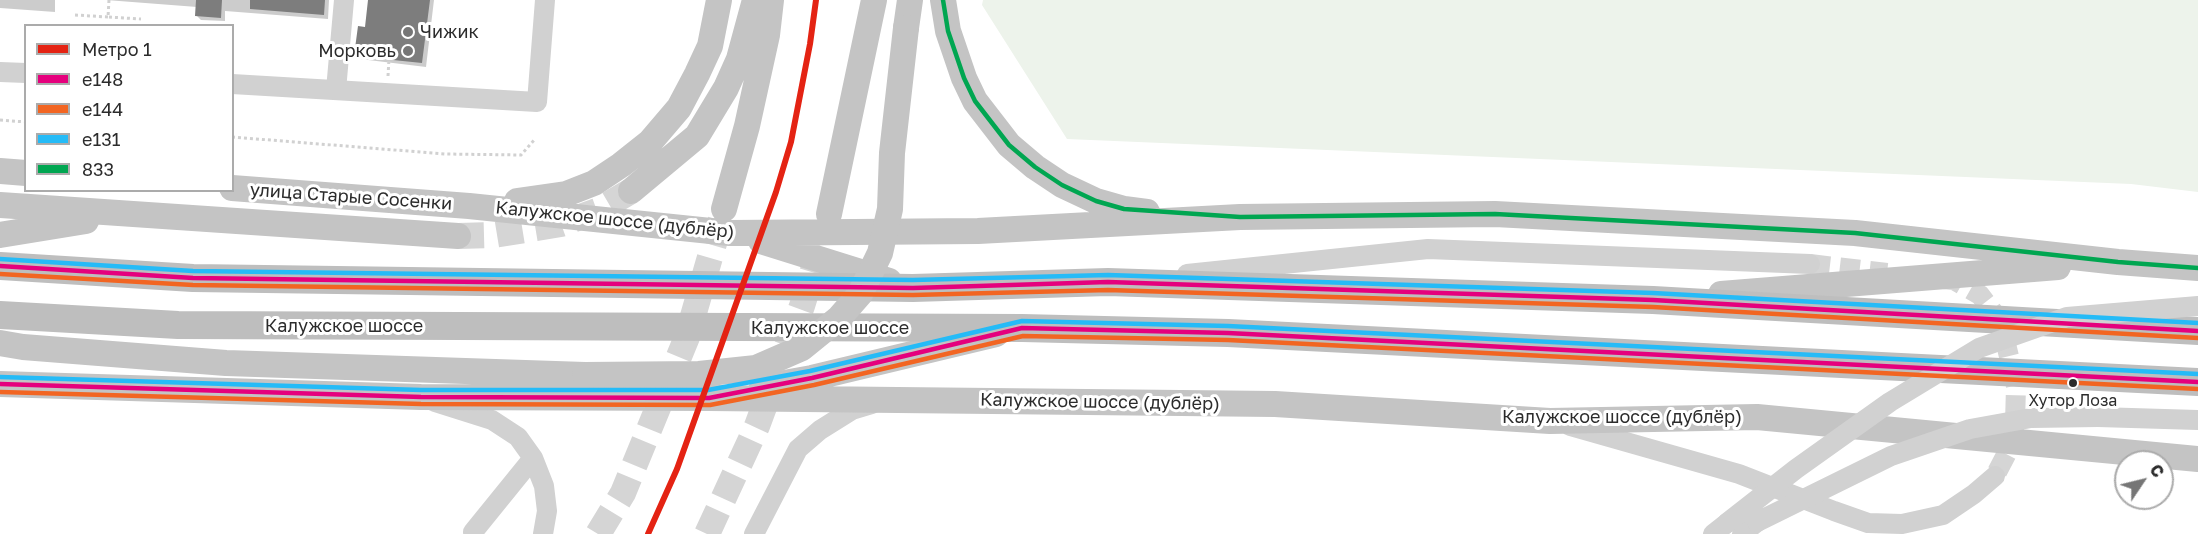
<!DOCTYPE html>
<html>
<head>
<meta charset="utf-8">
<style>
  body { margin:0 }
  #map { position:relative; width:2198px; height:534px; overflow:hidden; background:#fff; font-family:"Golos Text",sans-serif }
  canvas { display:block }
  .legend { position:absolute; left:24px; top:24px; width:210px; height:168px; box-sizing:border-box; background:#fff; border:2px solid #ababab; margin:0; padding:8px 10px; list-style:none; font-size:18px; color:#2c2c2c }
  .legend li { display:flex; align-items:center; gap:12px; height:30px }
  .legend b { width:30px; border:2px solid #ababab }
  .north { position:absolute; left:2114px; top:450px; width:60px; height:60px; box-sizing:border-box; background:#fff; border:2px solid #ababab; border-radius:50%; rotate:55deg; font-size:16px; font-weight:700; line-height:24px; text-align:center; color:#2c2c2c }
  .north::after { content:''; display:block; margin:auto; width:21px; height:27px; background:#767676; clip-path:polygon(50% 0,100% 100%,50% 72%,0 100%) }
</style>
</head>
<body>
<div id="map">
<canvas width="2198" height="534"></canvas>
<ul class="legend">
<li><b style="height:8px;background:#e42313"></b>Метро 1</li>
<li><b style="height:8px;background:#e5007d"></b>е148</li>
<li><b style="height:8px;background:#f26522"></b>е144</li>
<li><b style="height:8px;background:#25bbf7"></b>е131</li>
<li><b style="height:8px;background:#00a651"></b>833</li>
</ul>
<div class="north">С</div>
</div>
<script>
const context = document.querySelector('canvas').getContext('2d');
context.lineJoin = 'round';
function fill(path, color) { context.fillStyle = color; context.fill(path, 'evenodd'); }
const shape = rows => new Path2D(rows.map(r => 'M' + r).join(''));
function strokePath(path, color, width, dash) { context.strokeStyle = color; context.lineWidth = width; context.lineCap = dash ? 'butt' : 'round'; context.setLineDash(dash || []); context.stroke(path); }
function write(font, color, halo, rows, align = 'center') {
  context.font = font + ' "Golos Text",sans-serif'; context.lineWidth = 6; context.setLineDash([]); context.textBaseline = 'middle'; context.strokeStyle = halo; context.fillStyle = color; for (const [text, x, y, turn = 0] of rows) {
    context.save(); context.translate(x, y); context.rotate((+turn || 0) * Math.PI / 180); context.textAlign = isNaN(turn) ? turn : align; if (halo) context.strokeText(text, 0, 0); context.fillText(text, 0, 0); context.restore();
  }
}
fill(shape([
  [983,0,2198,0,2198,192,2131,184,1067,139,982,5]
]), '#edf3eb');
fill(shape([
  [0,0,55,0,55,12,0,8],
  [106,0,329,0,328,19,225,11,225,21,201,20,196,15,197,7],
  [370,0,434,0,426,67,360,59,356,55,367,29]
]), '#0003');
fill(shape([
  [196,0,222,0,221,18,195,16],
  [250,0,325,0,324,15,250,9],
  [368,0,430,0,422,63,354,56,358,26,365,27]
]), '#7d7d7d');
strokePath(shape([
  [1810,264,1887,273],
  [1943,279,1954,280,1980,295,1998,318,2006,344,2016,386,2015,424,2007,453,1995,476]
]), '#d5d5d5', 20, [20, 10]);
strokePath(shape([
  [458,236,494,235,561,224,597,211,631,191],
  [787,346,802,306,814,267],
  [598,534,623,493,687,337,723,212],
  [707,534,757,426,774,380]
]), '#d5d5d5', 26, [26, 13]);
strokePath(shape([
  [109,0,108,17,141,19],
  [75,15,108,17],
  [388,76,389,59],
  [0,120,26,122],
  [232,137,445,154,521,155,535,139]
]), '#d1d1d1', 3, [3, 3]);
strokePath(shape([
  [0,72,26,73],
  [232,84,537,102,545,0],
  [336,90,344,0],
  [1187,274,1428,249,1810,264],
  [435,402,492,420,518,437,533,458,544,486,547,511,543,534],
  [2098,417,2198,420],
  [1570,426,1739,474,1834,511,1868,523,1902,524,1943,515,1974,494,1995,476],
  [473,532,533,458],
  [754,534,798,449,820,430,852,410,872,404],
  [1713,534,1727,523],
  [1742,534,1757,522]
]), '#d1d1d1', 20);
strokePath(shape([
  [943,0,948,31,964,78,975,101,1009,145,1035,167,1062,185,1096,201,1124,209,1147,212],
  [906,28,910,0],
  [0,171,26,173],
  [232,188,469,206,730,233,978,231,1240,217,1495,214,1855,233,2118,262,2198,268],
  [631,191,697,136,726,88,739,59,755,0],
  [517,201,566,194,594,183,621,165,650,142,679,108,697,74,710,46,719,0],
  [0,205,458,236],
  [724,209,747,126,767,35,771,0],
  [829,214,874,0],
  [0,235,86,221],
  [761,241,889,281],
  [1721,294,2058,267],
  [0,343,23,347,226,363,585,375],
  [0,384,421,397,709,398,1275,404,1550,421,1757,417,2198,459],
  [762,387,812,378,996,334]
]), '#c4c4c4', 26);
strokePath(shape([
  [0,266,193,278,913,288,1108,282,1653,300,2198,331],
  [0,315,178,325,1022,328,1228,333,2198,382]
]), '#bebebe', 28);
strokePath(shape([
  [1757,522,1891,456,1970,429,2031,418,2098,417],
  [1727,523,1796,469,1890,402,1979,348,2067,317,2198,306]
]), '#d1d1d1', 20);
strokePath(shape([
  [585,375,699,374,756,368,802,348,839,318,860,294,880,253,890,209,892,153,906,28]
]), '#c4c4c4', 26);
strokePath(shape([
  [0,266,193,278,913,288,1108,282,1653,300,2198,331],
  [0,384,421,397,709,398,812,378,1022,328,1228,333,2198,382]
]), '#e5007d', 4.5);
strokePath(shape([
  [0,274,193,285,913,295,1108,290,1653,307,2198,338],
  [0,392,421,404,710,405,814,385,1023,336,1228,340,2198,389]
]), '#f26522', 4.5);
strokePath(shape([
  [0,259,193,271,913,280,1108,275,1653,293,2198,323],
  [0,377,421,390,708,390,810,371,1022,321,1228,326,2198,374]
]), '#25bbf7', 4.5);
strokePath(shape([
  [943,0,948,31,964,78,975,101,1009,145,1035,167,1062,185,1096,201,1124,209,1240,217,1495,214,1855,233,2118,262,2198,268]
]), '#00a651', 4.5);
strokePath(shape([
  [648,534,677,469,776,192,791,142,810,44,816,0]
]), '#e42313', 6);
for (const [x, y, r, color] of [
  [408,32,6,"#767676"],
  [408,51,6,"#767676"],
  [2073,383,5,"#2c2c2c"]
]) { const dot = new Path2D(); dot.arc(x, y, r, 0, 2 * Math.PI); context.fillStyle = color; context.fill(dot); strokePath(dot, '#fff', 2); }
write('16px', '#2c2c2c', '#fff', [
  ["Хутор Лоза",2073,401]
]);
write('18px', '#2c2c2c', '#fff', [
  ["Чижик",420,32],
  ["Морковь",396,51,"right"]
], 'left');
write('18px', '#2c2c2c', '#fff', [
  ["улица Старые Сосенки",351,197,4],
  ["Калужское шоссе (дублёр)",615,220,6],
  ["Калужское шоссе",344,326],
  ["Калужское шоссе",830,328],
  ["Калужское шоссе (дублёр)",1100,402,1],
  ["Калужское шоссе (дублёр)",1622,417]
]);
</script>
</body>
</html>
